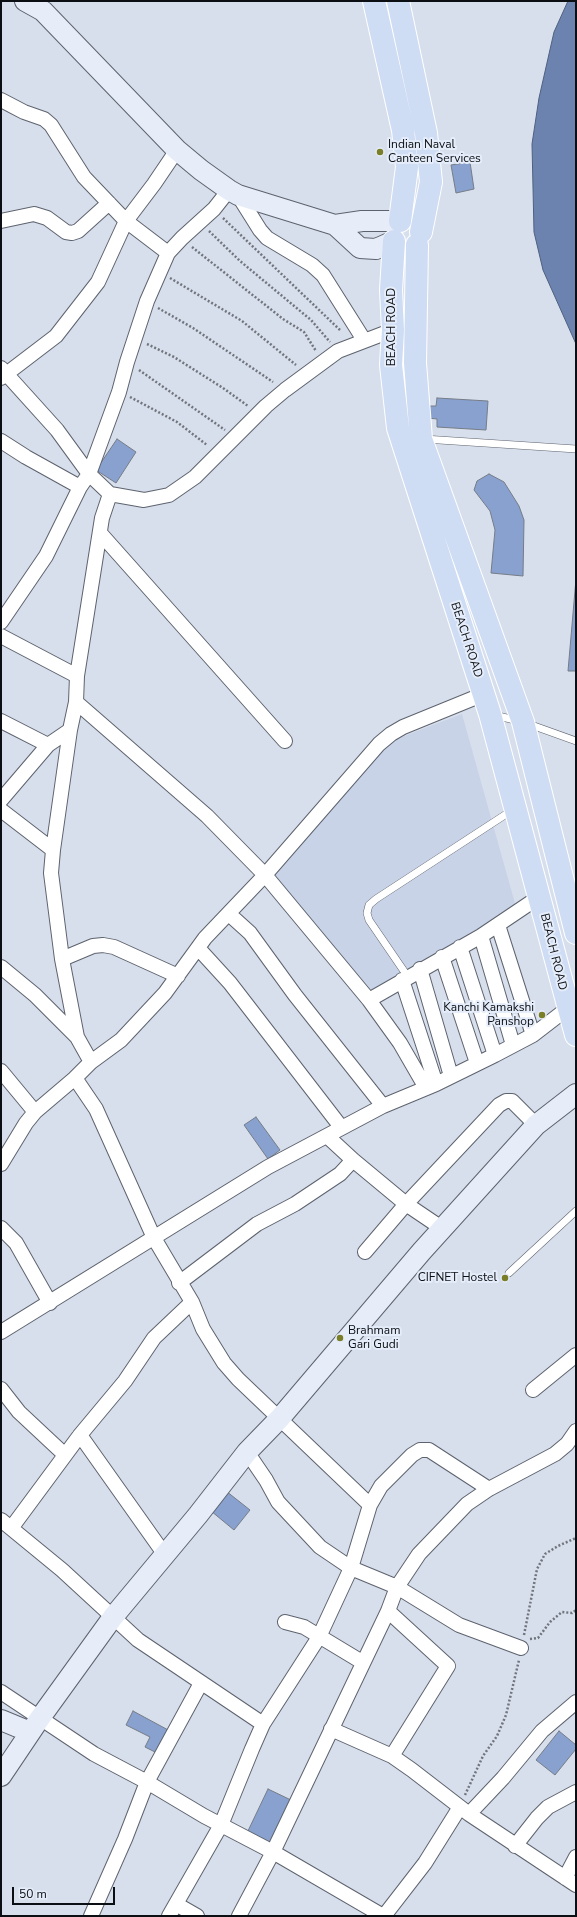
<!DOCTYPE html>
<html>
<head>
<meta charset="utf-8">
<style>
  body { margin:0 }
  #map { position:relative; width:577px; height:1917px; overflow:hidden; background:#d8dfec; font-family:"Nunito Sans",sans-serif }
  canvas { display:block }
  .frame { position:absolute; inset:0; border:2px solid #0b0e12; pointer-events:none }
  .scale { position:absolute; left:12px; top:1887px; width:103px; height:18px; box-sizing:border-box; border:2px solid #0b0e12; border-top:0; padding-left:5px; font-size:12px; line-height:14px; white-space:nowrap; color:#0b0e12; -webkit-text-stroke:3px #e5edfa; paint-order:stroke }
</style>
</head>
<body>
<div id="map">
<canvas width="577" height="1917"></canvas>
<div class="frame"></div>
<div class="scale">50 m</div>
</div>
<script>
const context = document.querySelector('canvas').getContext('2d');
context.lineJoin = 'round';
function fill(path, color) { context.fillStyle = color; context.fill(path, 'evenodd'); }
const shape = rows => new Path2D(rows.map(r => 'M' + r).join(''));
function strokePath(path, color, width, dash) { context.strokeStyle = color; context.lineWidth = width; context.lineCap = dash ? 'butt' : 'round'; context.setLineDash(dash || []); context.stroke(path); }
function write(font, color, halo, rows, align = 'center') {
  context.font = font + ' "Nunito Sans",sans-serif'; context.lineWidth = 4; context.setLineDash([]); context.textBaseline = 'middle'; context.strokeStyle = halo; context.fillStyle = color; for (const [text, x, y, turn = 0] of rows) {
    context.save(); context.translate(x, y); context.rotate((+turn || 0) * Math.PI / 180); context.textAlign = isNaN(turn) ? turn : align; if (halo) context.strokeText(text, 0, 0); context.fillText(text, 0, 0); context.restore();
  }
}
fill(shape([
  [462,714,516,907,372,991,274,875,391,741]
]), '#c8d3e7');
const water = shape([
  [568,1,576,1,576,344,543,270,534,232,532,144,539,98,554,32,568,1]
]);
fill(water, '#6b83ae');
strokePath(water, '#4e607f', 1);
const building = shape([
  [470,162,474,189,456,193,451,165,470,162],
  [437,398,488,401,486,430,437,427,437,419,428,418,429,406,436,406,437,398],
  [117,439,136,452,116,483,96,470,117,439],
  [489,474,504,482,519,506,524,520,523,576,491,573,495,530,490,511,474,490,477,481,489,474],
  [576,579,576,671,568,671,576,579],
  [256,1117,280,1150,268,1159,244,1125,256,1117],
  [226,1491,250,1510,234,1530,211,1511,226,1491],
  [133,1711,170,1731,159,1754,145,1747,150,1737,126,1725,133,1711],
  [559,1731,576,1745,576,1749,555,1775,536,1760,559,1731],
  [268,1789,293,1801,272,1845,247,1833,268,1789]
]);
fill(building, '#88a1ce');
strokePath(building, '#757c87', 1);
const lane = shape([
  [424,439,576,449],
  [494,715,523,722,576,741],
  [408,977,369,920,367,913,369,905,376,899,514,809],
  [509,1273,576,1211]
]);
const street = shape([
  [1,100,24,112,44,119,51,125,84,177,126,221,168,253],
  [238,195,260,230,267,238,312,265,323,275,364,340],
  [1,221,34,214,47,218,66,232,72,233,78,231,109,203],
  [393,330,338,351,285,390,266,406,195,477,169,495,144,500,110,494,102,518,77,676,76,702,207,816,265,875,369,1000,400,1043,426,1088],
  [1,368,57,430,89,474,80,487,46,556,1,622],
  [1,378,56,336,98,282,126,221,154,184,177,150],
  [1,441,26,457,80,487],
  [110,494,89,474,119,392,127,362,147,301,168,253,182,238,214,209,229,190],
  [100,533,285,741],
  [1,636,77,676],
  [76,702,70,730,53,850,51,873,62,959,77,1037,91,1062],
  [1,721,48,745],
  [1,800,48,745,70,730],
  [1,810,53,850],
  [229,914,250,933,295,995,383,1106],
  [498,925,533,1035],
  [481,936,513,1045],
  [460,947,495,1055],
  [198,948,230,983,341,1127],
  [442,957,477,1063],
  [62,959,93,946,103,945,114,947,178,976],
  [1,967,35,995,77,1037],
  [420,969,451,1076],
  [402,980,436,1084],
  [369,1000,481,936,539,897],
  [1,1071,35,1112],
  [75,1078,91,1062,121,1040,165,993,205,938,265,875,379,744,391,734,403,727,484,694],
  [327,1136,353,1160,406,1204,443,1229],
  [1,1164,26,1123,35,1112,75,1078,96,1109,154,1238,192,1302,203,1329,224,1363,238,1379,370,1505,351,1568,319,1637,263,1724,252,1749,221,1825,169,1916],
  [1,1228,16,1243,50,1303],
  [365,1252,406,1204,499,1105,506,1101,512,1101,536,1125],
  [179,1283,257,1224,295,1204,340,1174,353,1160],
  [1,1332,268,1167,383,1106,436,1084,495,1055,533,1035,568,1008],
  [1,1389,19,1412,65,1455],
  [533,1390,576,1355],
  [80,1435,165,1555],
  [247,1452,266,1480,278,1502,320,1547,351,1568,397,1587,459,1625,521,1648],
  [370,1505,381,1486,412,1455,420,1450,429,1450,489,1489],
  [1,1520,62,1570,138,1640,263,1724],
  [12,1527,80,1435,125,1381,154,1338,192,1302],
  [388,1611,448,1666,392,1756],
  [285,1622,304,1627,362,1662],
  [1,1692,94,1754,147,1782,204,1816,273,1852,383,1916],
  [331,1729,392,1756,412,1770,460,1807],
  [469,1814,576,1885],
  [515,1846,537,1818,548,1807,576,1792],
  [565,1878,576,1857],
  [176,1904,197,1916],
  [91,1916,125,1839,147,1782,201,1683],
  [239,1916,273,1852,388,1611,397,1587,419,1554,467,1504,489,1489,555,1454,567,1444,576,1431],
  [384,1916,425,1863,460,1807,469,1814,503,1778,542,1731,576,1702]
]);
const secondary = shape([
  [25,1,43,11,177,150,201,170,229,190,238,195,335,225,360,248,376,249,394,241],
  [335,225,362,221,400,221],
  [1,1720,30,1732],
  [1,1776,40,1718,113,1617,198,1515,247,1452,280,1418,422,1251,536,1125,576,1094]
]);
const primary = shape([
  [374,1,403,130,407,167,400,221],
  [398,1,426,133,431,182,421,232],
  [394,241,391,290,393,330,391,365,398,428,490,714,576,1035],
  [417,245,415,363,421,439,523,722,576,933]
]);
strokePath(lane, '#5d636e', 8);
strokePath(street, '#5d636e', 16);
strokePath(secondary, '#5d636e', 22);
strokePath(primary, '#fff', 24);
strokePath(shape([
  [223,218,340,330],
  [209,231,240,261,311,320,330,342],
  [192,247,283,319,304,332,316,351],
  [170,278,242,321,296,365],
  [158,308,193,328,273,382],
  [147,344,174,357,223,388,248,406],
  [139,370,225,430],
  [130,397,177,422,207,445],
  [524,1635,537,1569,545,1554,558,1546,576,1538],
  [530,1639,538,1638,550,1622,562,1612,572,1613,576,1610],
  [465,1795,483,1756,497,1736,506,1715,519,1660]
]), '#70757e', 2.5, [2, 2]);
strokePath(lane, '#fff', 7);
strokePath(street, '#fff', 14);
strokePath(secondary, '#e6edf9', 20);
strokePath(primary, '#cedcf4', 22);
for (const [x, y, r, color] of [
  [380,152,4,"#7a7e27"],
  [542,1015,4,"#7a7e27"],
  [505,1278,4,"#7a7e27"],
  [340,1338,4,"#7a7e27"]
]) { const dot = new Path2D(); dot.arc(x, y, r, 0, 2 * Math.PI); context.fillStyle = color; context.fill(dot); strokePath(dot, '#e5edfa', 1.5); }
write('12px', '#0b0e12', '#e5edfa', [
  ["Indian Naval",388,145],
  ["Canteen Services",388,159],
  ["Kanchi Kamakshi",534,1008,"right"],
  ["Panshop",534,1022,"right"],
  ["CIFNET Hostel",497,1278,"right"],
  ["Brahmam",348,1331],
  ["Gari Gudi",348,1345]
], 'left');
write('12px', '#0b0e12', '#e5edfa', [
  ["BEACH ROAD",392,327,-90],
  ["BEACH ROAD",466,640,72],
  ["BEACH ROAD",553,952,76]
]);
</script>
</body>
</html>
